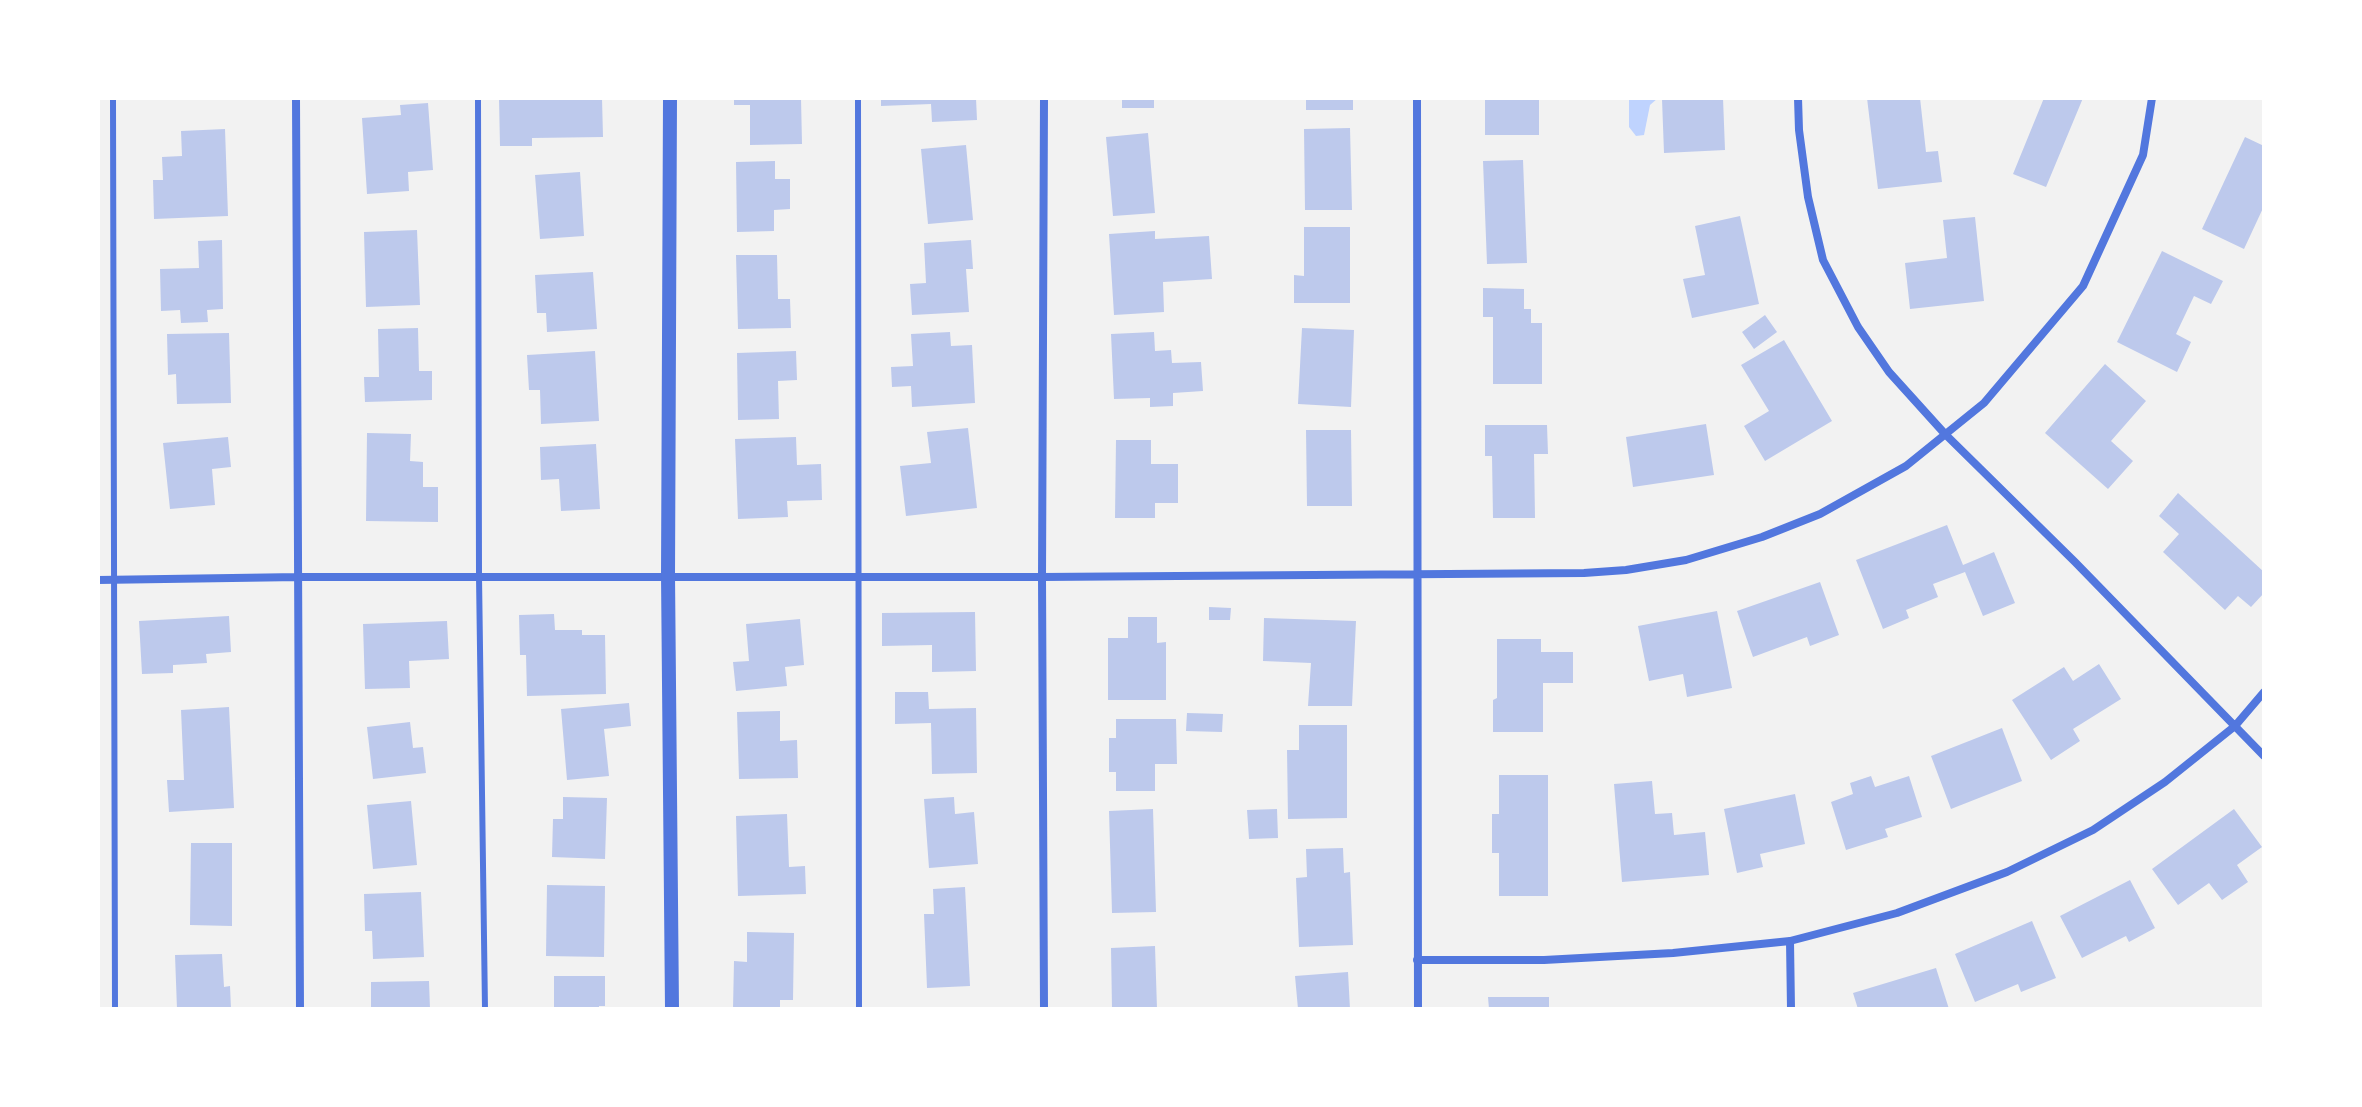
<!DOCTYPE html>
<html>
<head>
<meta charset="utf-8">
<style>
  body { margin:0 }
  #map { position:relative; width:2362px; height:1107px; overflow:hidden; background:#f2f2f2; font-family:Roboto,sans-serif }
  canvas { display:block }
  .frame { position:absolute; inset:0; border:100px solid #fff; pointer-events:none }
</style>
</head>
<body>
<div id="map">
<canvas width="2362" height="1107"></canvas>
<div class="frame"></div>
</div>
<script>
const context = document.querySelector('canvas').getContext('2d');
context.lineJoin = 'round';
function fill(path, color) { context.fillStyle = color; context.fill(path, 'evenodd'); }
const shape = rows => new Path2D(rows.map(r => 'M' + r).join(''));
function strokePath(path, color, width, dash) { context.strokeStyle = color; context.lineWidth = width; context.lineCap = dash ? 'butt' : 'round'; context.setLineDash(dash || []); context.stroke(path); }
fill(shape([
  [1629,98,1658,98,1650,105,1644,135,1636,136,1629,127]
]), '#bfd3fe');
fill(shape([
  [499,98,602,98,603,137,532,138,532,146,500,146],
  [734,98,801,98,802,144,750,145,750,105,734,105],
  [881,98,976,98,977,120,932,122,931,104,881,106],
  [1122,98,1154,98,1154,108,1122,108],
  [1306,98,1353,98,1353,110,1306,110],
  [1485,98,1539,98,1539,135,1485,135],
  [1723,98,1725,150,1664,153,1662,99],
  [1867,98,1920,98,1926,152,1938,151,1942,182,1878,189],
  [2044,98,2083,98,2046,187,2013,174],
  [428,103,433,170,408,172,409,191,367,194,362,118,401,115,400,105],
  [1350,128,1352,210,1305,210,1304,129],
  [225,129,228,216,154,219,153,180,163,180,162,157,182,156,181,131],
  [1148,133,1155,213,1113,216,1106,137],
  [2245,137,2264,146,2264,206,2244,249,2202,229],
  [966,145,973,220,928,224,921,149],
  [1523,160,1527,263,1487,264,1483,161],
  [775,161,775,179,790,179,790,209,774,210,774,231,737,232,736,162],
  [580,172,584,236,540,239,535,175],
  [1740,216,1759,304,1692,318,1683,279,1705,275,1695,226],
  [1975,217,1984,301,1910,309,1905,263,1947,258,1943,220],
  [1304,227,1350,227,1350,303,1294,303,1294,275,1304,276],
  [417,230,420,305,366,307,364,232],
  [1155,231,1155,239,1209,236,1212,279,1163,282,1164,312,1114,315,1109,234],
  [222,240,223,309,207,310,208,322,181,323,180,310,161,311,160,269,199,268,198,241],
  [971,240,973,269,966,269,969,312,912,315,910,284,926,283,924,243],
  [2162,251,2223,281,2211,304,2194,296,2176,334,2191,342,2177,372,2117,342],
  [736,255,777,255,778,299,790,299,791,328,738,329],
  [593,272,597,329,547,332,546,313,537,313,535,275],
  [1483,288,1524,289,1524,309,1531,309,1531,323,1542,323,1542,384,1493,384,1493,317,1483,317],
  [1765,315,1777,332,1754,349,1742,332],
  [418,328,419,371,432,371,432,400,365,402,364,377,379,377,378,329],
  [1302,328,1354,330,1351,407,1298,404],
  [950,332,951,346,972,345,975,403,912,407,911,386,892,387,891,367,913,366,911,334],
  [1154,332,1155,351,1171,350,1172,363,1201,362,1203,391,1173,393,1173,406,1150,407,1150,398,1114,399,1111,334],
  [229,333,231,403,177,404,176,374,168,375,167,334],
  [1784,340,1832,421,1765,461,1744,426,1769,411,1741,365],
  [595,351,599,421,541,424,540,390,529,390,527,355],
  [796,351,797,380,778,381,779,419,738,420,737,353],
  [2105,364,2146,401,2111,441,2133,461,2108,489,2045,433],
  [1706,424,1714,475,1633,487,1626,437],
  [1485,425,1547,425,1548,454,1534,454,1535,518,1493,518,1492,456,1485,456],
  [968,428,977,508,906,516,900,466,931,463,927,432],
  [1306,430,1351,430,1352,506,1307,506],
  [367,433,411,434,410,461,423,462,423,487,438,487,438,522,366,521],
  [228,437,231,467,212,469,215,505,170,509,163,443],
  [796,437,797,465,821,464,822,500,787,501,788,517,738,519,735,439],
  [1116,440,1151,440,1151,464,1178,464,1178,503,1155,503,1155,518,1115,518],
  [596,444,600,509,561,511,559,479,541,480,540,447],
  [2178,493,2264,572,2264,593,2251,607,2238,596,2225,610,2163,552,2179,534,2159,516],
  [1947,525,1963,565,1994,552,2015,603,1983,616,1965,572,1933,584,1938,597,1906,610,1909,618,1883,629,1856,560],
  [1820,582,1839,635,1810,646,1807,637,1753,657,1737,611],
  [1209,607,1231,608,1230,620,1209,620],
  [1717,611,1732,688,1687,697,1683,674,1649,681,1638,626],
  [975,612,976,671,932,672,932,645,882,646,882,613],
  [554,614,555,630,582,630,582,635,605,635,606,694,527,696,526,655,520,655,519,615],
  [229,616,231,652,206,654,207,663,173,665,173,673,142,674,139,621],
  [1128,617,1157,617,1157,643,1166,642,1166,700,1108,700,1108,638,1128,638],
  [1264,618,1356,621,1352,706,1308,706,1311,663,1263,661],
  [800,619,804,665,785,667,787,686,736,691,733,662,749,661,746,624],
  [447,621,449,659,409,661,410,688,365,689,363,624],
  [1497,639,1541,639,1541,652,1573,652,1573,683,1543,683,1543,732,1493,732,1493,700,1497,698],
  [2099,664,2121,699,2073,729,2080,741,2051,760,2012,700,2064,667,2073,681],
  [895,692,928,692,929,709,976,708,977,773,932,774,931,723,895,724],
  [629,703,631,726,604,729,609,776,567,780,561,709],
  [229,707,234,808,169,812,167,780,184,780,181,710],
  [780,711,780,741,797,740,798,778,739,779,737,712],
  [1187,713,1223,714,1222,732,1186,731],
  [1116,719,1176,719,1177,764,1155,764,1155,791,1116,791,1116,772,1109,772,1109,738,1116,738],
  [410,722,413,748,423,747,426,773,373,779,367,727],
  [1299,725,1347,725,1347,818,1288,819,1287,750,1299,750],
  [2002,728,2022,781,1951,809,1931,756],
  [1499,775,1548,775,1548,896,1499,896,1499,853,1492,853,1492,814,1499,814],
  [1871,776,1875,787,1909,776,1922,817,1885,829,1888,837,1846,850,1831,802,1853,794,1850,783],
  [1652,781,1655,814,1672,813,1674,835,1705,832,1709,875,1622,882,1614,784],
  [1795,794,1805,844,1760,854,1763,867,1737,873,1724,809],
  [563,797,607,798,605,859,552,857,553,819,563,819],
  [954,797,955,814,974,812,978,864,929,868,924,799],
  [411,801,417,865,373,869,367,805],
  [1153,809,1156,912,1112,913,1109,811],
  [1277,809,1278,838,1249,839,1247,810],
  [2234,809,2262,847,2237,865,2248,882,2222,900,2209,883,2178,905,2152,869],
  [787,814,789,867,805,866,806,894,738,896,736,816],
  [191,843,232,843,232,926,190,925],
  [1343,848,1344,873,1350,872,1353,945,1299,947,1296,878,1307,877,1306,849],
  [2130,880,2155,928,2129,942,2126,936,2082,958,2060,916],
  [547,885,605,886,604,957,546,956],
  [965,887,970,986,927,988,924,914,934,914,933,889],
  [421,892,424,957,373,959,372,931,365,931,364,894],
  [2032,921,2056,978,2021,992,2018,984,1975,1002,1955,954],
  [747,932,794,933,793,1000,780,1000,780,1009,733,1009,734,961,747,962],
  [1155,946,1157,1009,1112,1009,1111,948],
  [222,954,224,987,230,986,231,1009,177,1009,175,955],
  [1936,968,1949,1009,1858,1009,1853,993],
  [1348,972,1350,1009,1298,1009,1295,976],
  [554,976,605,976,605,1006,599,1006,599,1009,554,1009],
  [429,981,430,1009,371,1009,371,982],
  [1488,997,1549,997,1549,1009,1489,1009]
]), '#bdc9ec');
strokePath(shape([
  [113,98,115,1009],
  [478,98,479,576,485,1009],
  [858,98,859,1009]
]), '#5277de', 6);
strokePath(shape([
  [296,98,300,1009],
  [1044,98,1042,577,1044,1009],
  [1417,98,1418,1009],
  [1798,98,1799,130,1808,197,1823,260,1858,327,1889,372,1945,434,2075,562,2264,756],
  [98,580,299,577,1042,577,1584,573,1626,570,1686,560,1762,537,1820,514,1906,466,1984,403,2083,286,2143,155,2152,98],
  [1790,941,1791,1009],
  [1417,960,1544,960,1673,953,1790,941,1897,913,2007,872,2093,830,2165,782,2235,726,2264,692]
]), '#5277de', 8);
strokePath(shape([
  [670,98,668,575,672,1009]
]), '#5277de', 14);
</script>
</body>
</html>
